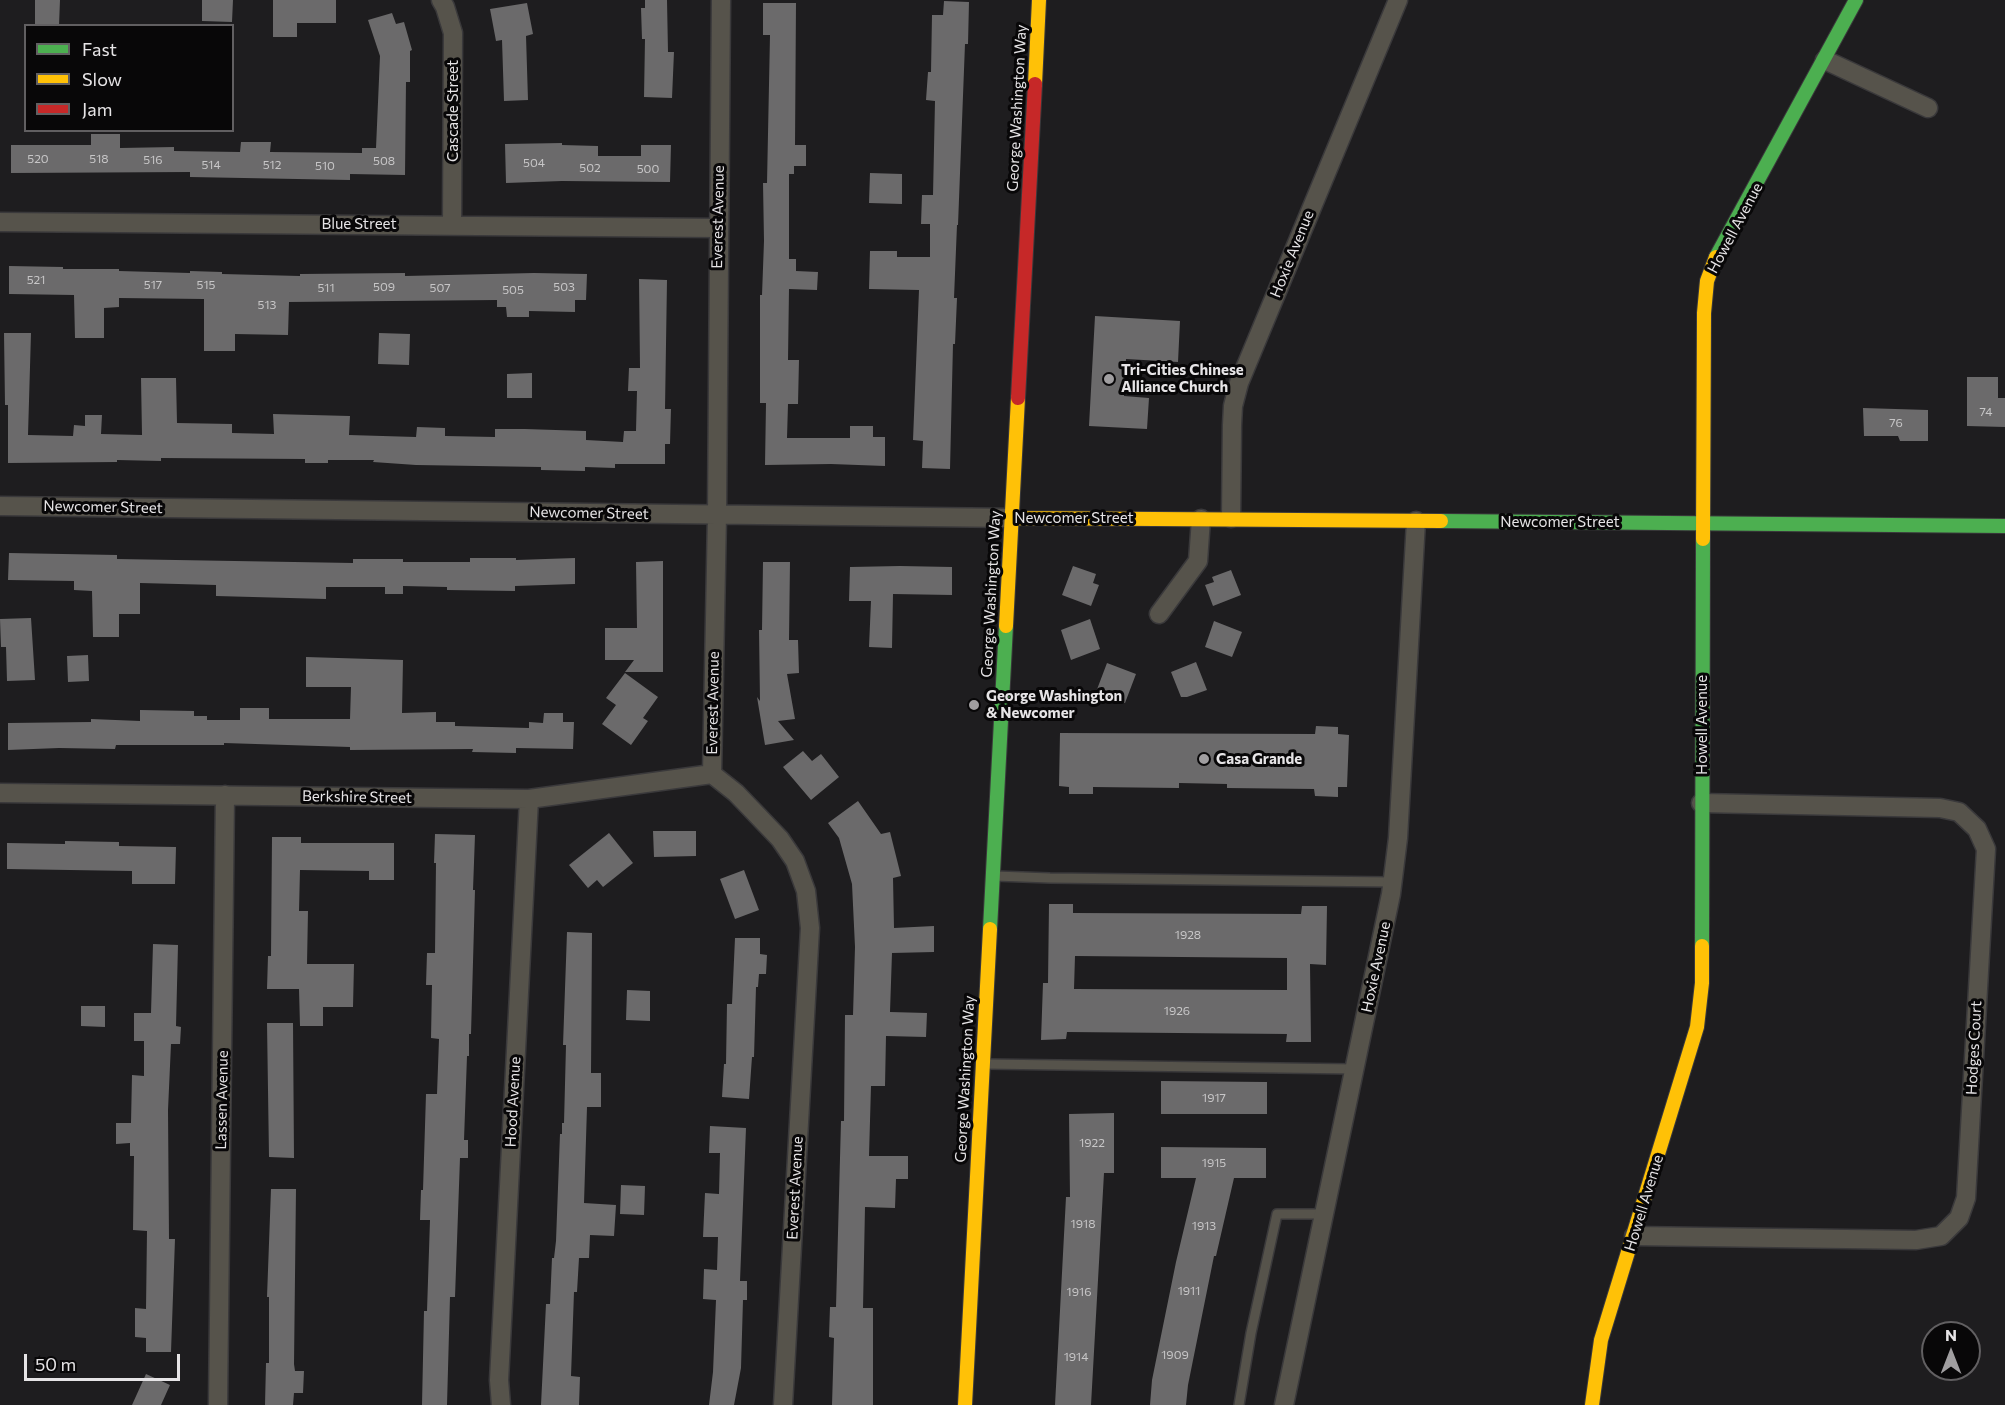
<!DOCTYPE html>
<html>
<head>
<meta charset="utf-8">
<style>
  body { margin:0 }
  #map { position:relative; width:2005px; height:1405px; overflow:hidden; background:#1e1d1f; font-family:Commissioner,sans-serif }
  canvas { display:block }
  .legend { position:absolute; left:24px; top:24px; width:210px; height:108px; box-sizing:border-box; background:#080708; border:2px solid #615f61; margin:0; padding:8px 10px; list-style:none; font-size:18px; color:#e6e4e6 }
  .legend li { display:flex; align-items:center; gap:12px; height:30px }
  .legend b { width:30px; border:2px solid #615f61 }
  .north { position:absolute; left:1921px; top:1321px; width:60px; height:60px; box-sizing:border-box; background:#080708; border:2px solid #615f61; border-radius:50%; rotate:0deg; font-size:16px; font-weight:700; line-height:24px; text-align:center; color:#e6e4e6 }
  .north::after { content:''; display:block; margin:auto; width:21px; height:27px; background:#a09ea0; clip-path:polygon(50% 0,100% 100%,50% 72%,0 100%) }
  .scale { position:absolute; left:24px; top:1354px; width:156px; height:27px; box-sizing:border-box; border:3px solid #e6e4e6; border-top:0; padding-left:8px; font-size:18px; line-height:21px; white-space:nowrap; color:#e6e4e6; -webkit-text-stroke:4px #080708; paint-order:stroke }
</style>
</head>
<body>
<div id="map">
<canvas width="2005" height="1405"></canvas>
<ul class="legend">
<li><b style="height:8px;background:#4caf50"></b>Fast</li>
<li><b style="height:8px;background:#ffc107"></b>Slow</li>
<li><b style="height:8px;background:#c62828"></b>Jam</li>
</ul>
<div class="north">N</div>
<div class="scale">50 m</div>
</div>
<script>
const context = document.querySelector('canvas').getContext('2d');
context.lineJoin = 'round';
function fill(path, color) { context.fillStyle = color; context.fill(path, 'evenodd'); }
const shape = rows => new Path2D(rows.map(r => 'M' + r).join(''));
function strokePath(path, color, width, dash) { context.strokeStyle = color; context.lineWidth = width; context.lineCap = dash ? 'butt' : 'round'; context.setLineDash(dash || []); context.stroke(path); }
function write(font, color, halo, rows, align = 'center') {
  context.font = font + ' Commissioner,sans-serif'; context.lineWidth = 6; context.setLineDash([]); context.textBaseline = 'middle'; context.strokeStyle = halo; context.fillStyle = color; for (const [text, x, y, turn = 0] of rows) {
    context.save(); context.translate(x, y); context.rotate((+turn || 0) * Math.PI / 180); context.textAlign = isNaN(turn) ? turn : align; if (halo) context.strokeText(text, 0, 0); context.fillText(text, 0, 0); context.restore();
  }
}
fill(shape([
  [35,0,60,0,59,26,35,26],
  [202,0,233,0,232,22,202,21],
  [273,0,336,0,336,23,297,23,297,37,273,37],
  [645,0,667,0,668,52,674,52,672,98,644,97,645,39,642,39,641,8,645,8],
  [944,1,969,2,968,44,965,44,958,225,957,225,954,298,957,298,955,344,953,344,950,469,922,468,923,441,913,440,919,290,869,289,870,251,897,251,897,257,930,257,930,224,921,224,922,195,933,195,935,101,926,100,928,72,931,72,932,15,943,15],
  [527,3,533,34,526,36,528,100,504,101,502,40,496,41,490,9],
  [763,3,796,3,795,145,806,145,806,166,794,166,794,174,789,174,789,259,796,259,796,271,818,272,817,290,789,289,788,360,799,360,798,404,788,404,787,438,850,438,850,426,873,426,873,437,885,437,885,466,831,464,765,465,766,403,760,403,760,295,762,295,764,241,763,183,767,183,770,35,763,35],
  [392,13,396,24,404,22,412,50,410,51,410,82,406,82,405,175,350,174,350,180,190,177,190,172,11,173,11,145,91,145,91,134,120,134,120,148,174,147,174,151,240,152,241,142,271,142,270,152,362,153,362,148,376,148,380,56,368,20],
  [562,143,562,145,598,146,598,156,641,156,641,145,671,145,670,182,562,181,506,183,505,144],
  [870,173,902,174,902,204,869,203],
  [9,266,63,267,63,269,119,269,119,271,190,273,190,271,222,272,222,274,300,276,300,274,405,273,405,276,534,273,587,274,586,300,575,300,575,312,529,311,529,317,507,317,506,307,497,307,497,300,289,302,288,335,235,334,235,351,204,351,204,299,119,298,119,307,104,308,104,338,75,338,74,295,9,294],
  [639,279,667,280,665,409,671,409,670,444,665,444,665,464,615,464,615,468,585,467,585,471,541,470,541,467,416,465,373,462,374,460,328,460,328,463,305,463,305,459,161,458,161,461,117,460,117,462,8,463,8,405,5,405,4,333,31,333,28,435,73,436,74,425,85,426,85,415,102,415,101,434,142,435,141,378,176,378,177,423,232,424,232,433,274,434,273,414,350,416,349,435,416,437,417,427,445,428,445,436,495,437,495,429,525,429,586,431,586,440,623,442,624,431,636,431,637,391,628,391,629,368,640,368],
  [1095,316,1180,321,1178,362,1126,359,1124,396,1149,398,1147,429,1089,426],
  [379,333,410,334,409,365,378,364],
  [532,373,532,398,507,398,507,374],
  [1967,377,1998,377,1998,398,2005,398,2005,427,1967,426],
  [1863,408,1928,410,1928,441,1900,441,1898,436,1864,436],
  [9,553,117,555,117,559,353,563,353,559,403,559,403,562,470,562,470,558,516,558,516,560,575,558,575,584,515,586,515,591,447,590,447,587,403,586,403,594,385,594,385,587,326,587,326,599,216,596,216,585,140,583,140,614,119,614,119,637,93,637,92,591,74,590,74,581,8,580],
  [663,561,663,672,625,672,634,660,605,660,605,628,637,628,636,562],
  [763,562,790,562,789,640,798,640,799,673,787,674,795,719,778,721,794,740,765,745,757,697,760,701,759,630,762,630],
  [900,566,952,567,952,595,893,594,892,648,869,647,871,601,849,601,850,567],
  [1073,566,1096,574,1093,583,1099,585,1091,606,1062,595],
  [1231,570,1241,595,1213,606,1205,585,1214,582,1212,577],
  [31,618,35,680,7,681,6,647,1,647,0,619],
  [1090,619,1100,649,1071,660,1061,630],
  [1214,621,1242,632,1232,657,1205,647],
  [88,655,89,681,68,682,67,656],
  [306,657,403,660,402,713,436,712,436,722,455,722,455,726,529,728,529,722,543,723,544,713,563,713,563,722,574,722,573,749,516,748,516,753,472,752,473,749,350,750,350,747,224,743,224,745,116,745,115,749,59,748,8,750,8,723,91,722,91,719,140,721,140,710,194,711,194,716,207,716,207,720,240,720,240,708,269,708,269,719,350,719,351,687,306,687],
  [1196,662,1207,690,1187,697,1181,697,1171,672],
  [1107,663,1136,674,1125,703,1096,692],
  [625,673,658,697,643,718,648,721,631,745,602,724,616,705,606,698],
  [1316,726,1338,727,1338,734,1349,735,1347,787,1338,787,1338,797,1315,796,1314,789,1227,788,1227,784,1179,783,1179,788,1093,787,1093,794,1069,794,1069,787,1059,786,1060,733,1315,734],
  [803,751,812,761,821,754,839,777,811,800,783,767],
  [858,801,881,834,890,832,901,876,893,878,894,928,934,926,934,952,892,953,890,1012,927,1013,926,1037,886,1036,885,1086,871,1086,869,1156,908,1156,908,1179,896,1179,895,1208,865,1207,863,1308,873,1308,873,1405,832,1405,834,1338,829,1337,830,1307,836,1307,841,1121,844,1121,845,1015,853,1015,855,947,852,884,839,838,828,823],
  [653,831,696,831,696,856,654,857],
  [609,833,633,863,603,887,597,880,588,888,569,865],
  [435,834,475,835,473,890,475,890,471,1034,469,1034,469,1056,467,1056,464,1140,468,1140,468,1158,460,1158,455,1297,450,1297,447,1405,422,1405,424,1311,427,1311,430,1220,420,1220,421,1190,423,1190,426,1094,437,1094,439,1039,431,1038,432,985,426,985,427,953,435,953,436,863,434,863],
  [272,837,301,837,301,843,394,843,394,880,369,880,369,871,300,870,299,911,308,911,307,964,354,964,353,1007,323,1007,323,1026,300,1026,299,989,267,989,268,956,271,956],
  [65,841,119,842,119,846,176,847,175,884,132,884,132,871,7,869,7,843,65,844],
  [744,870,759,910,735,919,720,879],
  [1049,904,1073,904,1073,913,1301,914,1302,906,1327,906,1326,965,1310,964,1311,1042,1286,1042,1287,1034,1067,1032,1066,1039,1041,1040,1043,983,1048,983],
  [1075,956,1287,958,1287,990,1074,989],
  [567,932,592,933,591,1073,601,1073,601,1107,587,1107,584,1203,616,1205,614,1236,590,1235,589,1258,579,1258,577,1292,574,1292,571,1376,580,1377,579,1405,541,1405,546,1304,550,1304,552,1258,554,1258,556,1241,560,1134,562,1134,562,1123,564,1123,566,1045,563,1045],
  [735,938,760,938,760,954,767,955,766,974,759,974,758,987,756,987,754,1057,752,1057,749,1099,722,1097,724,1064,726,1064,727,1004,732,1004],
  [153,944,178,945,176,1026,181,1027,180,1044,171,1044,168,1110,169,1239,175,1239,171,1352,146,1352,146,1338,135,1337,135,1308,146,1309,147,1231,133,1230,134,1156,130,1156,130,1143,116,1144,116,1123,131,1123,132,1075,144,1076,144,1041,134,1041,134,1013,151,1013],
  [627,990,650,991,650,1021,626,1020],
  [81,1006,105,1006,105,1027,81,1026],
  [267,1023,293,1023,294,1158,269,1157],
  [1161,1081,1267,1082,1267,1114,1161,1114],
  [1114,1113,1114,1173,1104,1173,1091,1405,1055,1405,1066,1197,1070,1197,1069,1114],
  [710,1126,746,1128,740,1281,747,1281,747,1300,743,1300,741,1368,734,1405,709,1405,713,1372,716,1300,703,1299,704,1269,717,1270,718,1237,703,1237,705,1193,719,1194,720,1153,709,1153],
  [1161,1147,1266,1148,1266,1178,1234,1178,1216,1256,1214,1256,1188,1385,1186,1405,1150,1405,1152,1380,1176,1262,1196,1178,1161,1178],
  [621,1185,645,1186,644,1215,620,1214],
  [271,1189,296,1189,294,1364,295,1371,304,1371,303,1393,294,1393,293,1405,265,1405,266,1363,269,1363,269,1297,267,1297],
  [146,1374,170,1385,161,1405,132,1405]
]), '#6b6a6b');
const lane = shape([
  [995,876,1050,878,1392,882],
  [985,1064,1355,1069],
  [1239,1405,1251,1333,1277,1214,1323,1214]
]);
const street = shape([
  [441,0,445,7,453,33,452,225],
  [721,0,717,515,712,774,736,793,759,817,780,839,795,861,806,891,810,928,783,1405],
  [1825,60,1928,108],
  [0,222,718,228],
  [0,506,1012,518],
  [1231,518,1232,425,1233,406,1239,383,1398,0],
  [1159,614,1198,561,1201,519],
  [0,793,529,799,712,774],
  [1634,1236,1916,1240,1941,1236,1959,1218,1966,1198,1986,849,1977,829,1959,812,1940,808,1701,803],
  [218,1405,225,795],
  [501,1405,499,1380,529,799],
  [1284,1405,1391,894,1398,838,1416,521]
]);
const fast = shape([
  [1716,257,1856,0],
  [1441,521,2005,526],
  [990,929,1006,626],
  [1702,946,1703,539]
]);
const slow = shape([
  [1035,84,1039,0],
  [1012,518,1441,521],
  [1703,539,1704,313,1707,281,1716,257],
  [1006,626,1018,398],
  [965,1405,990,929],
  [1592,1405,1601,1340,1697,1027,1702,983,1702,946]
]);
const jam = shape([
  [1018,398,1035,84]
]);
strokePath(lane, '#3a393b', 12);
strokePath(street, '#3a393b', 21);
strokePath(fast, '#3a393b', 16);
strokePath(slow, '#3a393b', 16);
strokePath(jam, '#3a393b', 16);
strokePath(lane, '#56534b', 9);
strokePath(street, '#56534b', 18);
strokePath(fast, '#4caf50', 14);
strokePath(slow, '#ffc107', 14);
strokePath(jam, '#c62828', 14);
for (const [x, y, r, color] of [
  [1109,379,6,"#a09ea0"],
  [974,705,6,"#a09ea0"],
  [1204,759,6,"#a09ea0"]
]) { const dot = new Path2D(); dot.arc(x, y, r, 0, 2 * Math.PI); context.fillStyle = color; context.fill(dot); strokePath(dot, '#080708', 2); }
write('12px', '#c7c6c7', null, [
  ["520",38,159],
  ["518",99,159],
  ["516",153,160],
  ["508",384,161],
  ["504",534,163],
  ["514",211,165],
  ["512",272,165],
  ["510",325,166],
  ["502",590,168],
  ["500",648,169],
  ["521",36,280],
  ["517",153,285],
  ["515",206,285],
  ["509",384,287],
  ["503",564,287],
  ["511",326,288],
  ["507",440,288],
  ["505",513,290],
  ["513",267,305],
  ["74",1986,412],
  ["76",1896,423],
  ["1928",1188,935],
  ["1926",1177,1011],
  ["1917",1214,1098],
  ["1922",1092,1143],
  ["1915",1214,1163],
  ["1918",1083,1224],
  ["1913",1204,1226],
  ["1911",1189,1291],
  ["1916",1079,1292],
  ["1909",1175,1355],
  ["1914",1076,1357]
]);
write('15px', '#e6e4e6', '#080708', [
  ["George Washington Way",1017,108,-87],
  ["Cascade Street",453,111,-90],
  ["Everest Avenue",718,217,-89],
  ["Blue Street",359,224],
  ["Howell Avenue",1735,228,-62],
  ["Hoxie Avenue",1292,254,-68],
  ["Newcomer Street",103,507,1],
  ["Newcomer Street",589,513,1],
  ["Newcomer Street",1074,518],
  ["Newcomer Street",1560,522],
  ["George Washington Way",991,594,-87],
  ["Everest Avenue",713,703,-89],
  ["Howell Avenue",1702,725,-90],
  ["Berkshire Street",357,797,1],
  ["Hoxie Avenue",1376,967,-78],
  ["Hodges Court",1974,1048,-87],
  ["George Washington Way",965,1079,-87],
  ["Lassen Avenue",222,1100,-89],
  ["Hood Avenue",513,1102,-87],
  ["Everest Avenue",795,1188,-87],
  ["Howell Avenue",1644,1203,-73]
]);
write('bold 15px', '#e6e4e6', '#080708', [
  ["Tri-Cities Chinese",1121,370],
  ["Alliance Church",1121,387],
  ["George Washington",986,696],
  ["& Newcomer",986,713],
  ["Casa Grande",1216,759]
], 'left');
</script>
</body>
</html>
